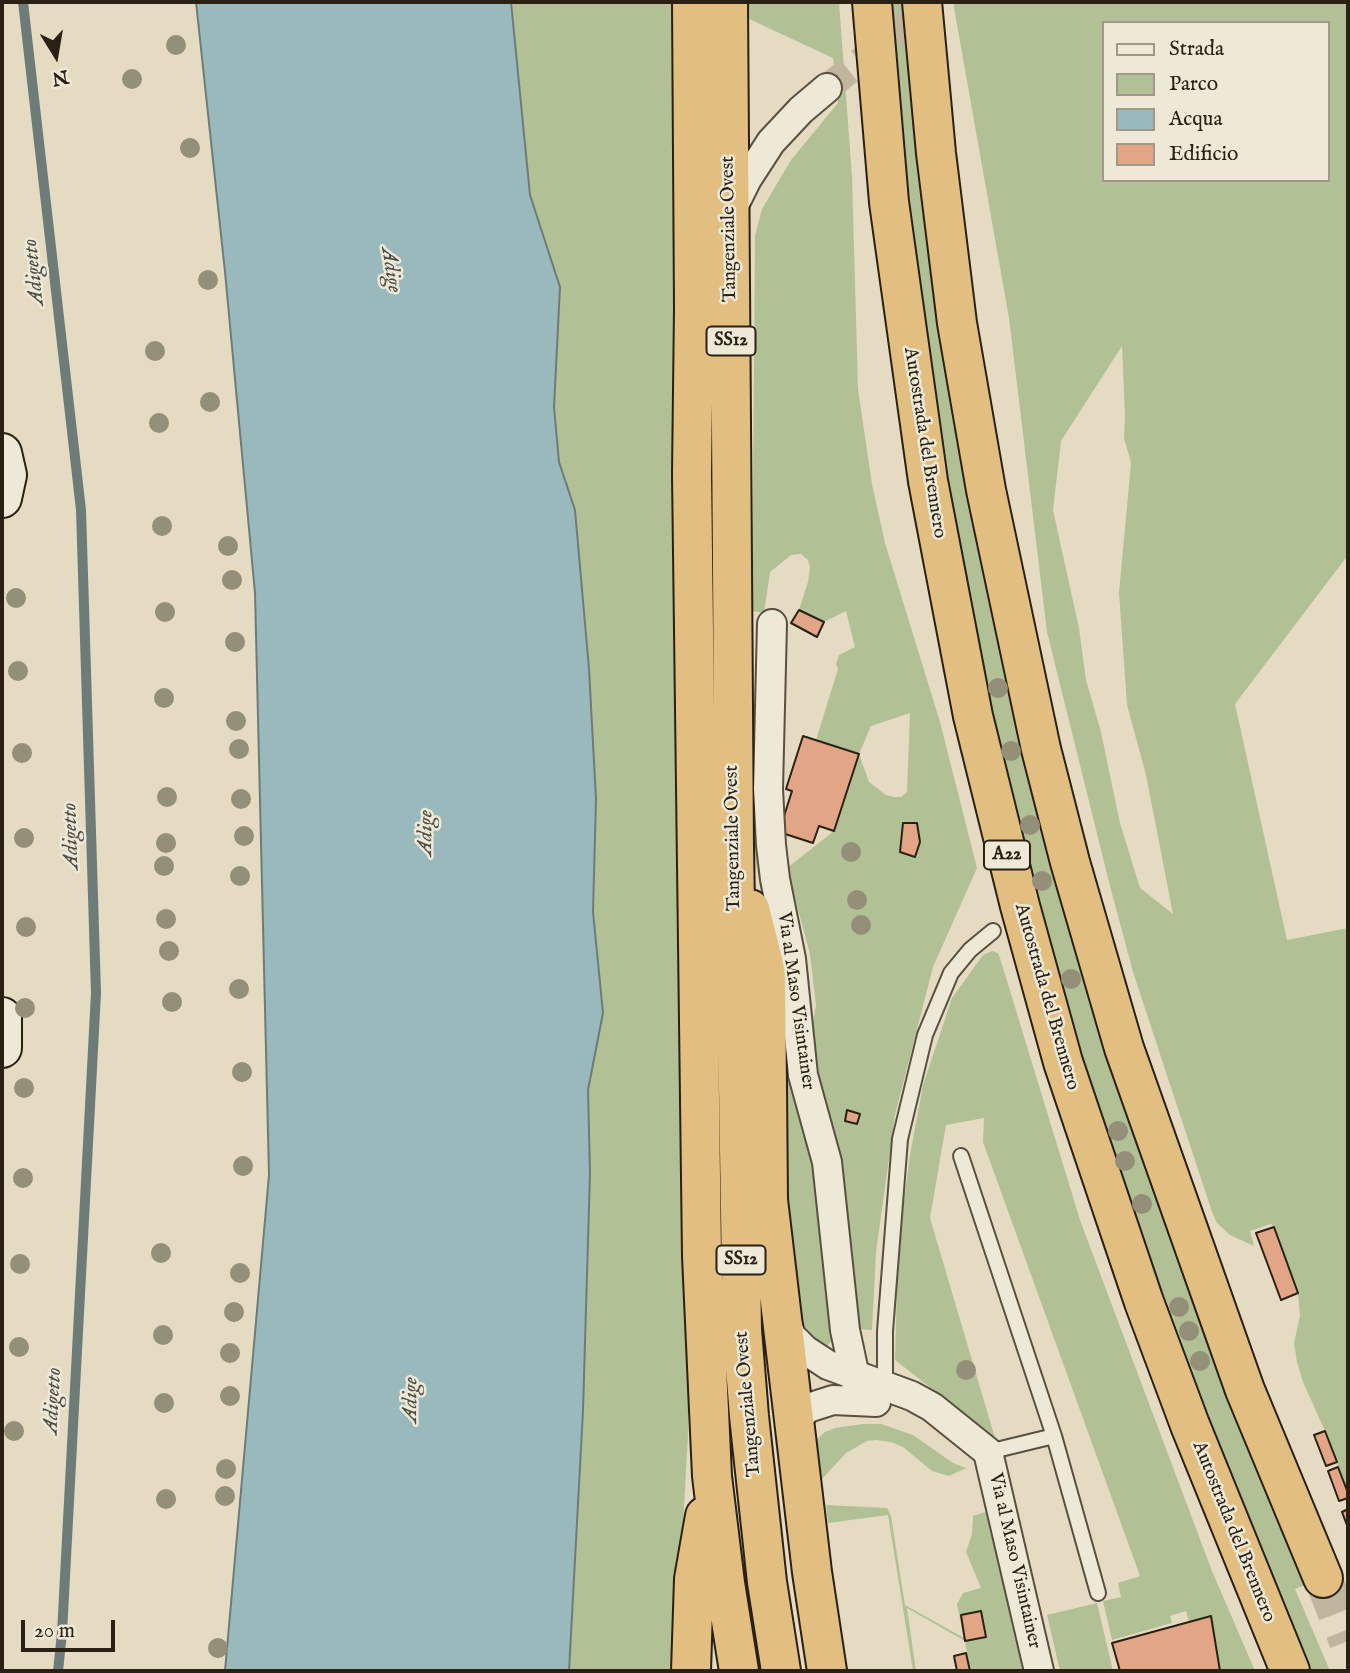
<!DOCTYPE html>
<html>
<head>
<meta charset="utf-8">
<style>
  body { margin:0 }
  #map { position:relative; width:1350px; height:1673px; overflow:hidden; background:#e5dbc2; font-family:"IM FELL English",serif }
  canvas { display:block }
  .frame { position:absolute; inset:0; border:4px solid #2a2114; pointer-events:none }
  .legend { position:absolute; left:1102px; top:21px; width:228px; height:161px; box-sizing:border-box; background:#eee8d7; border:2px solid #a09889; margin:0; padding:9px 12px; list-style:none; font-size:21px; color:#2a2114 }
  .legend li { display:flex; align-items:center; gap:14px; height:35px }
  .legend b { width:35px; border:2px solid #a09889 }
  .north { position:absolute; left:21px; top:21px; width:70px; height:70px; -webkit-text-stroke:5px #eee8d7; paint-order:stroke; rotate:169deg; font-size:19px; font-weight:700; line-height:28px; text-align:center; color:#2a2114 }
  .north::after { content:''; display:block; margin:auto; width:24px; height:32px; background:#2a2114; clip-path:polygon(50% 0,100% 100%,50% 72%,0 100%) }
  .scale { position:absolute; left:21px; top:1620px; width:94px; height:32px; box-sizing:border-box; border:4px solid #2a2114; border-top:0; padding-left:9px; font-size:21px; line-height:24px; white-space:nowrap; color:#2a2114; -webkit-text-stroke:5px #eee8d7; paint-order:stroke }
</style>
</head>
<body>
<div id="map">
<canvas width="1350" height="1673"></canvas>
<div class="frame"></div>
<ul class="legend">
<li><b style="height:9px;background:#eee8d7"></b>Strada</li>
<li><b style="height:19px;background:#b1c195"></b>Parco</li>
<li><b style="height:19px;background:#99b9bd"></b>Acqua</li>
<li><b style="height:19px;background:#e2a686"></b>Edificio</li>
</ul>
<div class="north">N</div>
<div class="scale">20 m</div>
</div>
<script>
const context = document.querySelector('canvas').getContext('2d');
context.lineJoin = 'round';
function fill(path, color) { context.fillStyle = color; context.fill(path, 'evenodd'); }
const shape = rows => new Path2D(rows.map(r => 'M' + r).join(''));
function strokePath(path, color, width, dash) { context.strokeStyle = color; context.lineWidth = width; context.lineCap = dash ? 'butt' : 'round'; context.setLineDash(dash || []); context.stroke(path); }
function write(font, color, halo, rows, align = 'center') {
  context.font = font + ' "IM FELL English",serif'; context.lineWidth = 5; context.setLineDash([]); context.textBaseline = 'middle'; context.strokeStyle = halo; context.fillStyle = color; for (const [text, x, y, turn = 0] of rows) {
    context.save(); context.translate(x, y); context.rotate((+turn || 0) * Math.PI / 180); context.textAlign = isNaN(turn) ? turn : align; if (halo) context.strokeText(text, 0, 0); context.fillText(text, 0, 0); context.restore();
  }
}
fill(shape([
  [511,2,676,2,688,1134,688,1435,675,1671,569,1671,583,1418,590,1173,588,1090,603,1013,593,912,596,799,589,669,575,510,559,462,554,407,560,287,530,195],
  [746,2,839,2,852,176,858,389,872,484,885,543,940,722,977,868,933,967,895,1115,876,1252,872,1330,857,1329,816,1082,811,1030,816,1006,810,954,787,868,834,831,859,754,816,740,838,669,836,664,839,655,855,647,846,611,824,622,799,610,808,582,810,567,808,560,801,554,791,555,770,572,764,613,752,611,755,236,762,209,791,160,838,103,833,58,747,18],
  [910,713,907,792,901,797,894,797,886,795,869,782,859,754,871,726],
  [889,2,905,2,963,468,1305,1585,1295,1589,1330,1671,1311,1671,1194,1385,1165,1306,1072,1031,1044,929,1000,746,950,500,907,195],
  [953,2,1348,2,1348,555,1235,704,1287,940,1348,928,1348,1493,1325,1431,1303,1382,1297,1362,1294,1343,1300,1316,1298,1293,1274,1227,1271,1224,1250,1231,1254,1246,1230,1235,1217,1223,1212,1212,1133,972,1110,886,1047,632,1009,318],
  [1103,23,1327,23,1327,180,1103,180],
  [1122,346,1125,416,1124,438,1131,463,1119,593,1127,705,1146,775,1173,914,1140,888,1120,823,1101,732,1086,680,1079,628,1053,510,1061,441],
  [751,816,761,817,790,1082,816,1166,834,1338,826,1347,812,1339,800,1327,795,1313,769,940,751,833],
  [992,951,998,953,1000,958,1080,1220,1101,1276,1212,1571,1255,1671,1220,1671,1210,1616,1189,1622,1186,1611,1170,1616,1172,1623,1112,1640,1103,1601,1121,1597,1118,1583,1140,1576,983,1142,984,1118,946,1125,930,1218,995,1438,895,1360,898,1247,910,1155,923,1085,952,998,983,955],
  [863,1424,881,1424,913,1435,953,1463,966,1468,949,1476,932,1471,903,1447,891,1442,876,1440,867,1441,846,1453,822,1479,816,1440,825,1432,835,1428],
  [826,1505,887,1508,891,1516,905,1605,964,1638,957,1604,963,1593,981,1588,966,1552,972,1534,973,1516,985,1512,992,1528,1024,1671,970,1671,965,1641,907,1608,916,1671,913,1671,888,1515,828,1523],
  [1097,1603,1113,1671,1060,1671,1047,1615]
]), '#b1c195');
const water = shape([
  [196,2,511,2,530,195,560,287,554,407,559,462,575,510,589,669,596,799,593,912,603,1013,588,1090,590,1173,583,1411,569,1671,225,1671,269,1175,255,593,225,272,196,2]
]);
fill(water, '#99b9bd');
strokePath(water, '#6d7c79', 2);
strokePath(shape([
  [23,2,81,510,96,993,62,1633,58,1671]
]), '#6d7c79', 10);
const building = shape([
  [799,610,824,622,817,637,791,623,799,610],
  [803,736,859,754,834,831,819,826,813,843,779,832,792,791,786,789,803,736],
  [903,823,917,823,920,842,915,857,900,852,903,823],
  [847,1110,860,1114,857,1124,845,1121,847,1110],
  [1274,1227,1298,1293,1281,1300,1256,1233,1274,1227],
  [1325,1431,1337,1462,1326,1466,1314,1435,1325,1431],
  [1338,1467,1348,1493,1348,1498,1339,1501,1328,1471,1338,1467],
  [1348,1509,1348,1528,1342,1512,1348,1509],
  [981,1611,986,1637,965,1641,961,1615,981,1611],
  [1211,1616,1220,1671,1120,1671,1112,1643,1211,1616],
  [966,1653,970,1671,957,1671,954,1656,966,1653]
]);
fill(building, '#e2a686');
strokePath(building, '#2a2114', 2);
strokePath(shape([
  [827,88,934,3]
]), '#c0b69f', 28, [28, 14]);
strokePath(shape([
  [1323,1578,1348,1641]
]), '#c0b69f', 38, [38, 19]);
const lane = shape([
  [961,1156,1054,1436,1098,1593],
  [885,1384,885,1331,900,1139,925,1035,951,973,970,950,993,931],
  [988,1452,1054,1436]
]);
const street = shape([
  [731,211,747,179,771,142,801,110,827,88],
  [772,624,768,789,771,845,775,879,791,959,803,1075,827,1162,845,1330,860,1400],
  [786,1320,791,1336,805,1350,828,1365,912,1396,932,1407,988,1452,1039,1671],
  [794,1421,808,1408,833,1400,876,1402]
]);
const secondary = shape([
  [2,453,7,475,2,498],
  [2,1017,2,1048]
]);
const highway = shape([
  [692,2,694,308,692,474,702,1256,712,1476,725,1583,739,1671],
  [728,2,734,846,742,1330,749,1416,767,1582,781,1671],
  [872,2,889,202,928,481,973,716,1020,906,1063,1062,1144,1302,1190,1425,1290,1671],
  [922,2,936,153,957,323,986,490,1041,749,1070,862,1124,1048,1245,1390,1323,1578],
  [750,909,766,972,768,1200,812,1572,827,1671],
  [691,1671,694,1579,705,1516]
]);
strokePath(lane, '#595040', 18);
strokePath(street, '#595040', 32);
strokePath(secondary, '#2a2114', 42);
strokePath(highway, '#2a2114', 42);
strokePath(lane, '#eee8d7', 14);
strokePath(street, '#eee8d7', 28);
strokePath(secondary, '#eee8d7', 38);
strokePath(highway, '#e2be81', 38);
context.fillStyle = '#948f78';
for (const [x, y] of [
  [176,45],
  [132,79],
  [190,148],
  [208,280],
  [155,351],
  [210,402],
  [159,423],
  [162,526],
  [228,546],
  [232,580],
  [16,598],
  [165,612],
  [235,642],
  [18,671],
  [998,688],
  [164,698],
  [236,721],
  [239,749],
  [1011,751],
  [22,753],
  [167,797],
  [241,799],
  [1030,825],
  [244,836],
  [24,838],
  [166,843],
  [851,852],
  [164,866],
  [240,876],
  [1042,881],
  [857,900],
  [166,919],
  [861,925],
  [26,927],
  [169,951],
  [1071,979],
  [239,989],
  [172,1002],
  [25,1008],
  [242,1072],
  [24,1088],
  [1118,1131],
  [1125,1161],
  [243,1166],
  [23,1178],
  [1142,1204],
  [161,1253],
  [20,1264],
  [240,1273],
  [1179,1307],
  [234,1312],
  [1189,1331],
  [163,1335],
  [19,1347],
  [230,1353],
  [1200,1361],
  [966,1370],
  [230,1396],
  [164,1403],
  [14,1431],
  [226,1469],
  [225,1496],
  [166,1499],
  [218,1648]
]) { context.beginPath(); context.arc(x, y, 10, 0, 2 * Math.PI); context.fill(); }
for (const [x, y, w] of [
  [731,341,49],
  [1007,855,46],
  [741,1260,49]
]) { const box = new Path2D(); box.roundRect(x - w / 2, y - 14.5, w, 29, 5); context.fillStyle = '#eee8d7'; context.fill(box); strokePath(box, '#2a2114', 2); }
write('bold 18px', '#2a2114', null, [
  ["SS12",731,341],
  ["A22",1007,855],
  ["SS12",741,1260]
]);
write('19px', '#2a2114', '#eee8d7', [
  ["Tangenziale Ovest",730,229,-91],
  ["Autostrada del Brennero",924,443,81],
  ["Tangenziale Ovest",734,838,-91],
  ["Autostrada del Brennero",1046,997,74],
  ["Via al Maso Visintainer",795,1001,82],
  ["Tangenziale Ovest",749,1404,-95],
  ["Autostrada del Brennero",1233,1532,68],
  ["Via al Maso Visintainer",1014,1561,77]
]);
write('italic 21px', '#4b4f47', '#eee8d7', [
  ["Adige",390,270,81],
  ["Adigetto",35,272,-96],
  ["Adige",427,833,-89],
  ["Adigetto",72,836,-92],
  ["Adige",412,1400,-89],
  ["Adigetto",54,1401,-87]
]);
</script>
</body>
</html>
